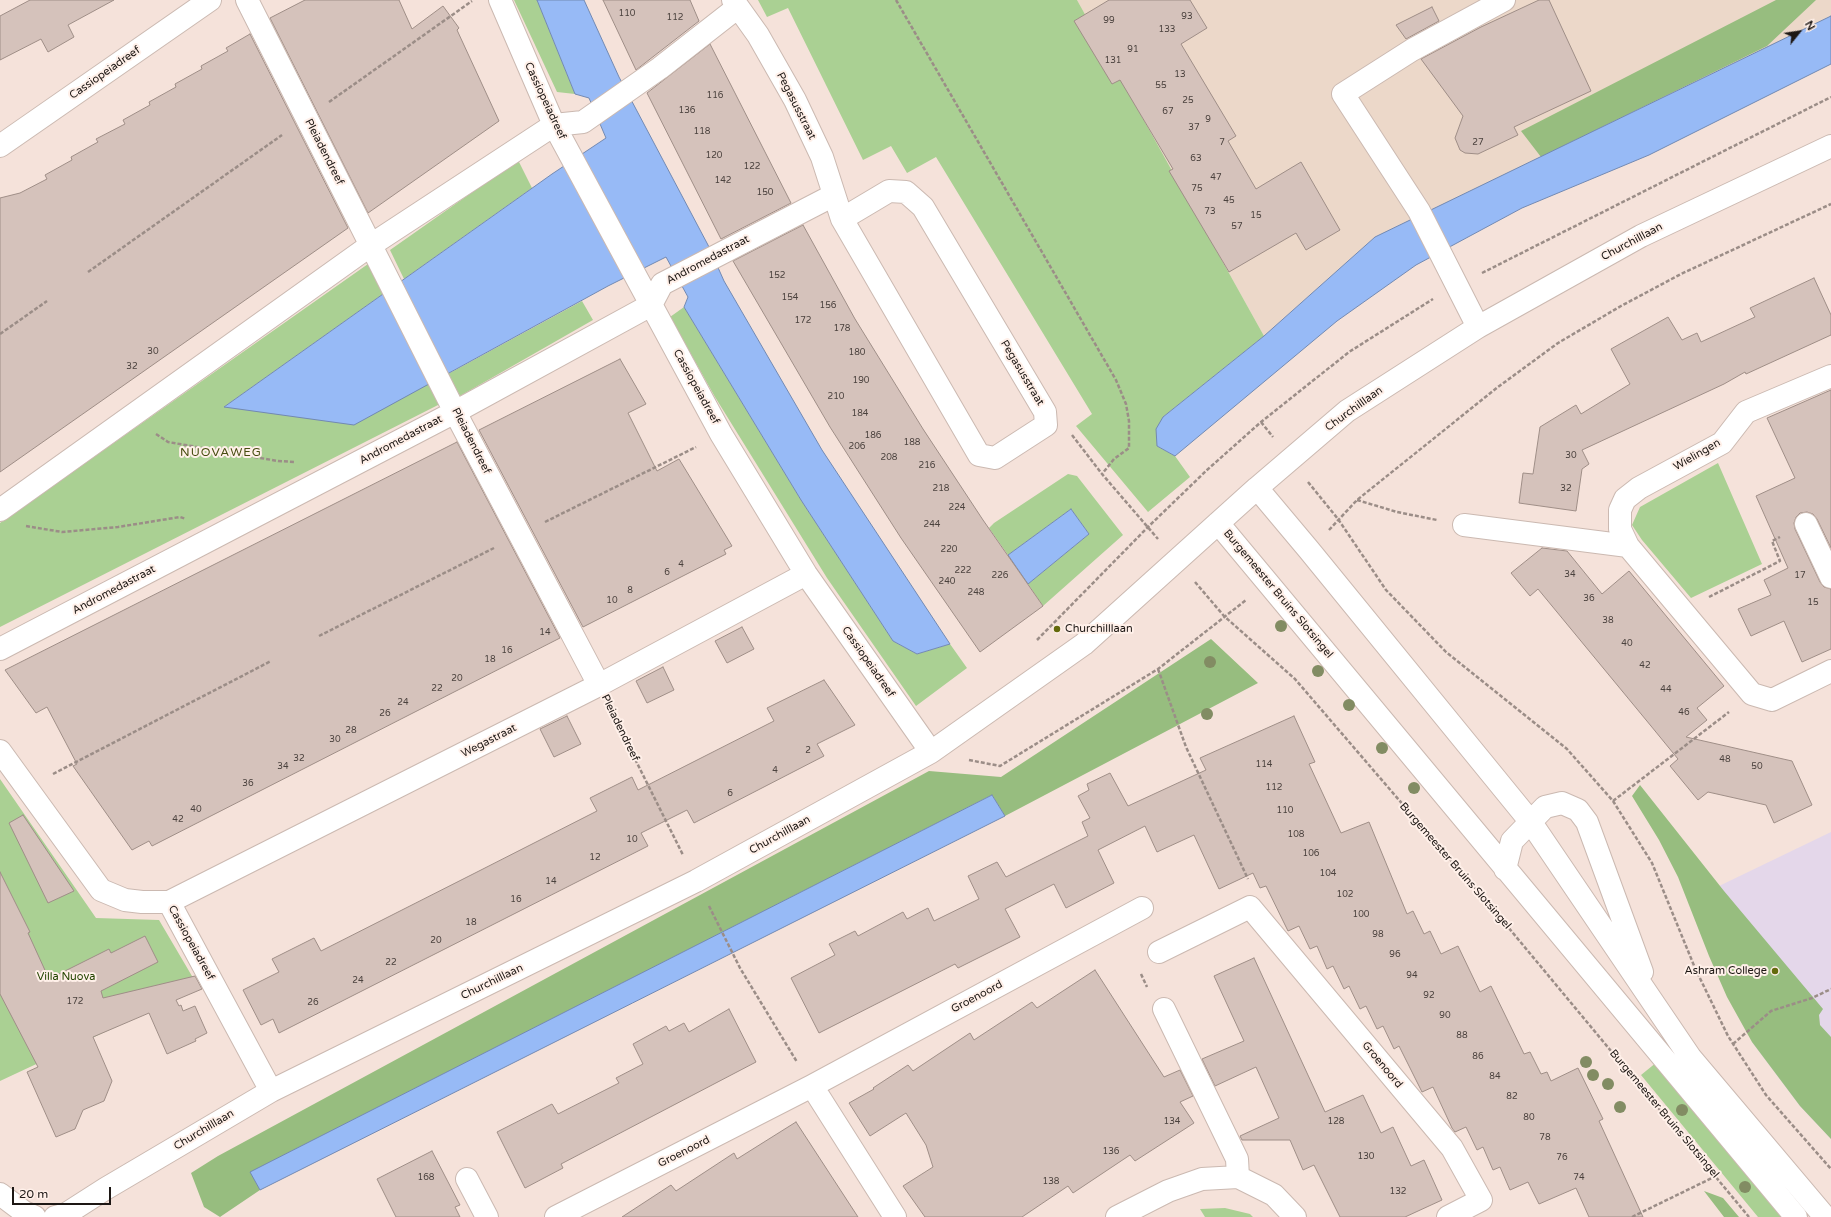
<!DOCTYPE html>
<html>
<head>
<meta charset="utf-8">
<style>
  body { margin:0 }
  #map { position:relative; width:1831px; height:1217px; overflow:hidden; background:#f5e2da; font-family:"Varela Round",sans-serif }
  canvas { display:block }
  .north { position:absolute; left:1779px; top:12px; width:40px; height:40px; -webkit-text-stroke:3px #fff0e9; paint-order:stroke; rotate:60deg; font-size:11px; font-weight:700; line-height:16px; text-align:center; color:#1d1714 }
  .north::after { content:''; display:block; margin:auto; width:14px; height:18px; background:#1d1714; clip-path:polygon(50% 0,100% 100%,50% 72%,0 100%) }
  .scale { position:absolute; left:12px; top:1187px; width:99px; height:18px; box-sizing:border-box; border:2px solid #1d1714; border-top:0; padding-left:5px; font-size:12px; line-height:14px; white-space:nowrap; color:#1d1714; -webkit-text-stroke:3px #fff0e9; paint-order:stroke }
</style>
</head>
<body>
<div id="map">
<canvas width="1831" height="1217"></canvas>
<div class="north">N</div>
<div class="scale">20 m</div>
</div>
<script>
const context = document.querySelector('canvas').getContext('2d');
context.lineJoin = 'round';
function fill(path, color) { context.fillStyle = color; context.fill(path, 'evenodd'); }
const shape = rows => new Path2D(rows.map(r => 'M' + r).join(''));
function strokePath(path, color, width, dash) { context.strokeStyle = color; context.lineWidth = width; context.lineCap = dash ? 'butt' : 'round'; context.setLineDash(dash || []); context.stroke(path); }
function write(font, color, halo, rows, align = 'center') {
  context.font = font + ' "Varela Round",sans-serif'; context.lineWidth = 4; context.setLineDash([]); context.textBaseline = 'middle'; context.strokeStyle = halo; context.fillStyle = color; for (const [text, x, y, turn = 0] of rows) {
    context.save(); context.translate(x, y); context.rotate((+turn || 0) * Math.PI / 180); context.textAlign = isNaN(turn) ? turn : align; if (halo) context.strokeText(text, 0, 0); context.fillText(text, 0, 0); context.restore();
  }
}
fill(shape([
  [1077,0,1831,0,1831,27,1375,237,1264,336]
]), '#ecd8c9');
fill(shape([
  [1831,832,1831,1139,1800,1106,1752,1042,1688,901]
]), '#e4d7ea');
fill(shape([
  [514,0,537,0,575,94,557,92],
  [758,0,1077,0,1264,336,1163,417,1157,446,1175,456,1190,477,1148,512,1076,426,1092,414,936,157,907,173,891,146,863,160,788,8,767,17],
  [518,160,532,188,404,279,390,250],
  [368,264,383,294,224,407,431,383,440,404,0,627,0,523],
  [582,301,593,320,460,396,448,374],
  [684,307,801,500,893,641,917,654,950,644,967,668,916,706,827,578,715,397,670,317],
  [1718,463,1762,564,1691,598,1642,540,1632,525,1640,507],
  [1068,474,1077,476,1123,535,1043,606,1028,584,1089,534,1071,509,1008,555,989,528,994,523],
  [0,779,96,918,159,920,199,988,0,1081],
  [1657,1062,1785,1217,1758,1217,1641,1075],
  [1225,1208,1250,1214,1253,1217,1205,1217,1200,1209]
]), '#aad093');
fill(shape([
  [1776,0,1816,0,1767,46,1541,157,1521,131],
  [1211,639,1258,683,1005,816,992,795,251,1172,260,1190,220,1217,204,1207,191,1173,218,1156,929,771,1001,777],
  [1640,785,1724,891,1823,1009,1819,1015,1820,1025,1831,1037,1831,1139,1800,1106,1752,1042,1727,997,1709,956,1678,877,1659,840,1632,796],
  [1704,1191,1723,1198,1739,1217,1724,1217]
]), '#97bd7f');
const water = shape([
  [537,0,584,0,619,77,708,245,724,281,822,450,950,644,917,654,893,641,801,500,684,307,688,297,666,257,608,286,354,425,224,407,552,174,606,138,589,98,575,94,537,0],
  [1831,16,1831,64,1649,155,1522,208,1416,265,1337,321,1175,456,1157,446,1156,429,1163,417,1264,336,1375,237,1831,16],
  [1071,509,1089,534,1028,584,1008,555,1071,509],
  [992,795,1005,816,260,1190,250,1172,992,795]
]);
fill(water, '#97baf6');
strokePath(water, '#7289b2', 1);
const building = shape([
  [30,0,114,0,68,25,74,37,48,52,41,39,0,60,0,16,30,0],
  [305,0,399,0,412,29,443,6,459,28,457,30,499,121,368,213,270,18,305,0],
  [603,0,690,0,699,21,636,70,603,0],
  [1109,0,1190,0,1207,28,1181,44,1236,136,1228,141,1256,189,1301,162,1340,230,1306,250,1296,233,1229,272,1169,171,1173,169,1120,80,1112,84,1074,21,1109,0],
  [1539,0,1549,0,1591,91,1514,127,1518,135,1478,154,1465,153,1460,150,1455,138,1463,116,1421,59,1481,27,1539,0],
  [1432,7,1439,21,1406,39,1396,25,1432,7],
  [250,34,348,228,0,472,0,198,20,193,47,179,45,175,72,160,71,157,98,142,96,139,125,124,123,120,150,105,149,102,176,87,175,84,202,69,201,66,228,51,226,48,250,34],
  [710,44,791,203,721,239,647,93,710,44],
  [803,225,855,319,923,429,983,520,1043,606,980,652,901,538,830,427,733,261,803,225],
  [1814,278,1831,315,1831,335,1746,374,1745,372,1724,384,1582,450,1589,464,1582,469,1576,511,1519,503,1523,473,1533,474,1540,427,1576,405,1581,414,1630,384,1611,349,1668,317,1682,340,1697,333,1701,342,1755,317,1750,308,1814,278],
  [620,359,646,404,628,413,657,471,679,459,732,546,724,550,726,554,583,627,479,430,620,359],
  [1831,390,1831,548,1817,519,1813,514,1807,512,1800,513,1796,517,1794,523,1795,529,1820,582,1824,587,1831,589,1831,649,1802,662,1784,621,1751,636,1738,609,1771,595,1764,580,1788,568,1756,496,1795,478,1767,418,1831,390],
  [457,442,560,638,152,846,149,841,132,850,73,766,77,764,47,707,36,713,5,670,457,442],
  [1542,548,1567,551,1602,594,1629,571,1724,686,1697,708,1707,720,1686,737,1792,761,1812,805,1774,823,1766,805,1708,792,1698,800,1670,766,1678,759,1651,726,1538,589,1530,596,1511,573,1542,548],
  [742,627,754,649,727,663,715,641,742,627],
  [663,667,674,690,647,703,636,681,663,667],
  [824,680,855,725,817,744,824,756,694,823,687,810,641,833,648,846,279,1033,273,1019,261,1025,243,990,279,972,272,959,314,938,321,951,479,871,597,811,590,798,632,777,638,790,774,721,767,708,824,680],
  [567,716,581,744,554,757,540,729,567,716],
  [1294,716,1315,762,1309,764,1341,833,1369,822,1407,914,1413,911,1424,934,1430,931,1441,954,1458,946,1480,992,1491,986,1524,1054,1530,1052,1541,1074,1547,1072,1551,1081,1578,1068,1603,1119,1599,1121,1643,1217,1589,1217,1576,1188,1539,1204,1528,1182,1510,1190,1500,1167,1493,1170,1483,1147,1477,1150,1466,1127,1455,1132,1452,1128,1433,1087,1422,1092,1399,1046,1394,1049,1383,1026,1377,1029,1366,1006,1360,1009,1349,986,1344,989,1333,966,1327,969,1317,946,1310,949,1299,926,1288,931,1266,886,1260,888,1253,873,1219,889,1194,835,1157,852,1145,826,1098,850,1114,883,1066,908,1054,884,1005,909,1020,937,958,968,955,964,819,1033,791,978,835,955,829,944,855,931,858,936,903,912,907,919,928,908,934,921,979,899,968,876,997,862,1006,877,1088,836,1082,822,1090,818,1078,796,1089,790,1087,784,1110,773,1128,806,1206,770,1200,758,1294,716],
  [23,815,74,891,48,903,9,823,23,815],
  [0,872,30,932,28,933,49,979,109,949,111,953,145,936,158,962,101,991,103,998,195,976,202,989,176,1000,179,1006,181,1005,183,1011,195,1006,207,1033,195,1039,196,1041,167,1054,149,1013,93,1037,112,1081,104,1101,83,1110,75,1129,56,1137,27,1072,38,1067,0,994,0,872],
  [1254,958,1325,1112,1363,1095,1381,1133,1393,1127,1411,1166,1424,1160,1442,1200,1405,1217,1340,1217,1314,1165,1303,1170,1290,1140,1242,1140,1240,1136,1279,1118,1256,1067,1215,1086,1202,1059,1244,1041,1214,976,1254,958],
  [1095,970,1164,1077,1180,1070,1193,1096,1180,1102,1194,1123,1135,1161,1130,1155,1073,1193,1068,1186,1022,1217,925,1217,903,1186,933,1167,926,1145,906,1113,870,1136,849,1103,874,1089,873,1088,908,1065,913,1071,970,1033,974,1040,1032,1002,1037,1008,1095,970],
  [729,1009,756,1062,561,1164,563,1168,525,1188,497,1132,552,1104,558,1114,619,1083,616,1078,643,1064,633,1044,666,1026,669,1031,684,1023,689,1032,729,1009],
  [796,1122,858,1217,622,1217,671,1185,676,1191,734,1153,737,1159,796,1122],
  [432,1151,460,1205,455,1207,460,1217,396,1217,377,1179,432,1151]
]);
fill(building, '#d5c2bb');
strokePath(building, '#9f8e87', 1);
const minor = shape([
  [247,0,455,412,599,685],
  [500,0,554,125,721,434,806,574,931,752],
  [733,0,758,35,795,100,822,157,842,219,979,455,995,458,1046,425,1045,412,923,207,906,192,889,191,842,219],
  [0,146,210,0],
  [1478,327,1419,211,1343,94,1412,50,1504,0],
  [1831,376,1746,412,1722,443,1639,488,1625,499,1620,510,1620,529,1628,546,1752,694,1772,700,1831,671],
  [1257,488,1309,550,1530,821,1690,1057,1825,1217],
  [0,510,371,245,554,125,583,122,660,68,738,7],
  [1218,523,1796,1217],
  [1806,524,1831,577],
  [1464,525,1628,546],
  [0,649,455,412,651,305,662,284,834,195],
  [0,751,101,890,125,900,142,902,169,902,271,1091],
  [1505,869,1512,841,1545,807,1562,803,1578,810,1587,822,1642,972],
  [169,902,599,685,806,574],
  [1159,952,1250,907,1452,1148,1481,1200,1448,1217],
  [1164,1009,1237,1159,1238,1177],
  [812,1086,895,1217],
  [467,1179,487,1217],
  [0,1194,24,1212,35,1217],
  [55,1217,66,1214,105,1189,271,1091,696,881,931,752,1084,644,1257,488,1347,411,1478,327,1641,236,1831,146],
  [556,1217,812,1086,1142,908],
  [1117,1217,1168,1191,1202,1179,1238,1177,1274,1195,1295,1217]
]);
strokePath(minor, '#cbb9b1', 24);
strokePath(shape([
  [896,0,1116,380,1126,404,1129,421,1129,448,1114,459,1102,474],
  [329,102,472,1],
  [88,272,282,135],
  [1482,273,1831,97],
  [0,334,47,301],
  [1261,422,1273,437],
  [156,434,168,442,278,461,295,462],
  [1072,435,1102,474,1158,539],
  [1308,482,1338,519,1386,590,1446,652,1567,749,1613,801,1652,863,1695,968,1728,1036,1766,1095,1831,1169],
  [1357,500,1397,512,1437,520],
  [545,522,696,447],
  [26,526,62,532,118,527,180,517,186,519],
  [1329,530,1357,500,1498,387,1558,343,1621,306,1681,274,1831,204],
  [1195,582,1224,616,1295,679,1503,921,1749,1217],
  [1709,597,1780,561,1772,541,1780,537],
  [319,636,494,548],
  [1037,640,1148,527,1207,470,1261,422,1349,352,1433,299],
  [1158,669,1186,747,1248,879],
  [611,711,683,855],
  [969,760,1000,766,1158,669,1246,600],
  [53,774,271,661],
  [1613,801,1729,712],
  [709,906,740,968,797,1062],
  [1141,974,1147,987],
  [1733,1044,1771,1011,1812,998,1831,989],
  [1632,1217,1716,1176]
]), '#9b8d87', 2.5, [4, 2]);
strokePath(minor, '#fff', 22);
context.fillStyle = '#828c63';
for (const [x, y] of [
  [1281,626],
  [1210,662],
  [1318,671],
  [1349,705],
  [1207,714],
  [1382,748],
  [1414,788],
  [1586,1062],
  [1593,1075],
  [1608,1084],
  [1620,1107],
  [1682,1110],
  [1745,1187]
]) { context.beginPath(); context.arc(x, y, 6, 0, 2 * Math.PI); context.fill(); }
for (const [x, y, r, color] of [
  [1057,629,4,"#646a0c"],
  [1775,971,4,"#646a0c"]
]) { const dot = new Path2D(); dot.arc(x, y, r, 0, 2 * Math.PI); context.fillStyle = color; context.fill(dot); strokePath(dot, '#fff0e9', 1.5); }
write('9px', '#4b423e', null, [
  ["110",627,14],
  ["93",1187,17],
  ["112",675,18],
  ["99",1109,21],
  ["133",1167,30],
  ["91",1133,50],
  ["131",1113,61],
  ["13",1180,75],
  ["55",1161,86],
  ["116",715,96],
  ["25",1188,101],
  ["136",687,111],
  ["67",1168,112],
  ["9",1208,120],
  ["37",1194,128],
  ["118",702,132],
  ["7",1222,143],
  ["27",1478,143],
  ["120",714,156],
  ["63",1196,159],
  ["122",752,167],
  ["47",1216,178],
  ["142",723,181],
  ["75",1197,189],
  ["150",765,193],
  ["45",1229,201],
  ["73",1210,212],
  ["15",1256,216],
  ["57",1237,227],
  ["152",777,276],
  ["154",790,298],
  ["156",828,306],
  ["172",803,321],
  ["178",842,329],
  ["30",153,352],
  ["180",857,353],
  ["32",132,367],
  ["190",861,381],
  ["210",836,397],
  ["184",860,414],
  ["186",873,436],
  ["188",912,443],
  ["206",857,447],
  ["30",1571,456],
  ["208",889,458],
  ["216",927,466],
  ["218",941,489],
  ["32",1566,489],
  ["224",957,508],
  ["244",932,525],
  ["220",949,550],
  ["4",681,565],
  ["222",963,571],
  ["6",667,573],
  ["34",1570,575],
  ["226",1000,576],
  ["17",1800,576],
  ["240",947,582],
  ["8",630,591],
  ["248",976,593],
  ["36",1589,599],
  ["10",612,601],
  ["15",1813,603],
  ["38",1608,621],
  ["14",545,633],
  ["40",1627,644],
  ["16",507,651],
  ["18",490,660],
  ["42",1645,666],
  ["20",457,679],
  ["22",437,689],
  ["44",1666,690],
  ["24",403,703],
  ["46",1684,713],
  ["26",385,714],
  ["28",351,731],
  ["30",335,740],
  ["2",808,751],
  ["32",299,759],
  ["48",1725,760],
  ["114",1264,765],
  ["34",283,767],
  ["50",1757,767],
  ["4",775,771],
  ["36",248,784],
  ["112",1274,788],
  ["6",730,794],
  ["40",196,810],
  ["110",1285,811],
  ["42",178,820],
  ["108",1296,835],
  ["10",632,840],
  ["106",1311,854],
  ["12",595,858],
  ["104",1328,874],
  ["14",551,882],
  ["102",1345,895],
  ["16",516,900],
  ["100",1361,915],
  ["18",471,923],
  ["98",1378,935],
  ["20",436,941],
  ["96",1395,955],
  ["22",391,963],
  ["94",1412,976],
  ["24",358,981],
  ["92",1429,996],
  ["172",75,1002],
  ["26",313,1003],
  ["90",1445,1016],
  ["88",1462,1036],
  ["86",1478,1057],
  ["84",1495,1077],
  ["82",1512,1097],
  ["80",1529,1118],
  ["134",1172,1122],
  ["128",1336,1122],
  ["78",1545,1138],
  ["136",1111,1152],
  ["130",1366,1157],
  ["76",1562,1158],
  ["168",426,1178],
  ["74",1579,1178],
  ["138",1051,1182],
  ["132",1398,1192]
]);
write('11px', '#1d1714', '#fff0e9', [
  ["Cassiopeiadreef",105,73,-35],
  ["Cassiopeiadreef",545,101,65],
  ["Pegasusstraat",796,106,63],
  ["Pleiadendreef",324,152,63],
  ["Churchilllaan",1632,242,-28],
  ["Andromedastraat",708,260,-28],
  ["Pegasusstraat",1022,373,59],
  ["Cassiopeiadreef",696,387,61],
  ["Churchilllaan",1354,409,-36],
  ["Andromedastraat",401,440,-28],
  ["Pleiadendreef",471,441,63],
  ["Wielingen",1697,455,-30],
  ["Andromedastraat",114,590,-28],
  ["Burgemeester Bruins Slotsingel",1278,594,50],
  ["Cassiopeiadreef",868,662,55],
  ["Pleiadendreef",620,728,64],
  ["Wegastraat",489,741,-27],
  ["Churchilllaan",780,835,-29],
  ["Burgemeester Bruins Slotsingel",1455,866,49],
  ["Cassiopeiadreef",191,943,61],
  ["Churchilllaan",492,982,-26],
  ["Groenoord",977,997,-28],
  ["Groenoord",1382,1065,50],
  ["Burgemeester Bruins Slotsingel",1664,1114,50],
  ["Churchilllaan",204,1130,-31],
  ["Groenoord",684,1152,-27]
]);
write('11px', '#1d1714', '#fff0e9', [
  ["Churchilllaan",1065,629],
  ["Ashram College",1767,971,"right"]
], 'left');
write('11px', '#234501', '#fff0e9', [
  ["Villa Nuova",66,977]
]);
context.letterSpacing = '1px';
write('12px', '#474c0f', '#fff0e9', [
  ["NUOVAWEG",221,453]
]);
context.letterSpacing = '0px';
</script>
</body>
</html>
